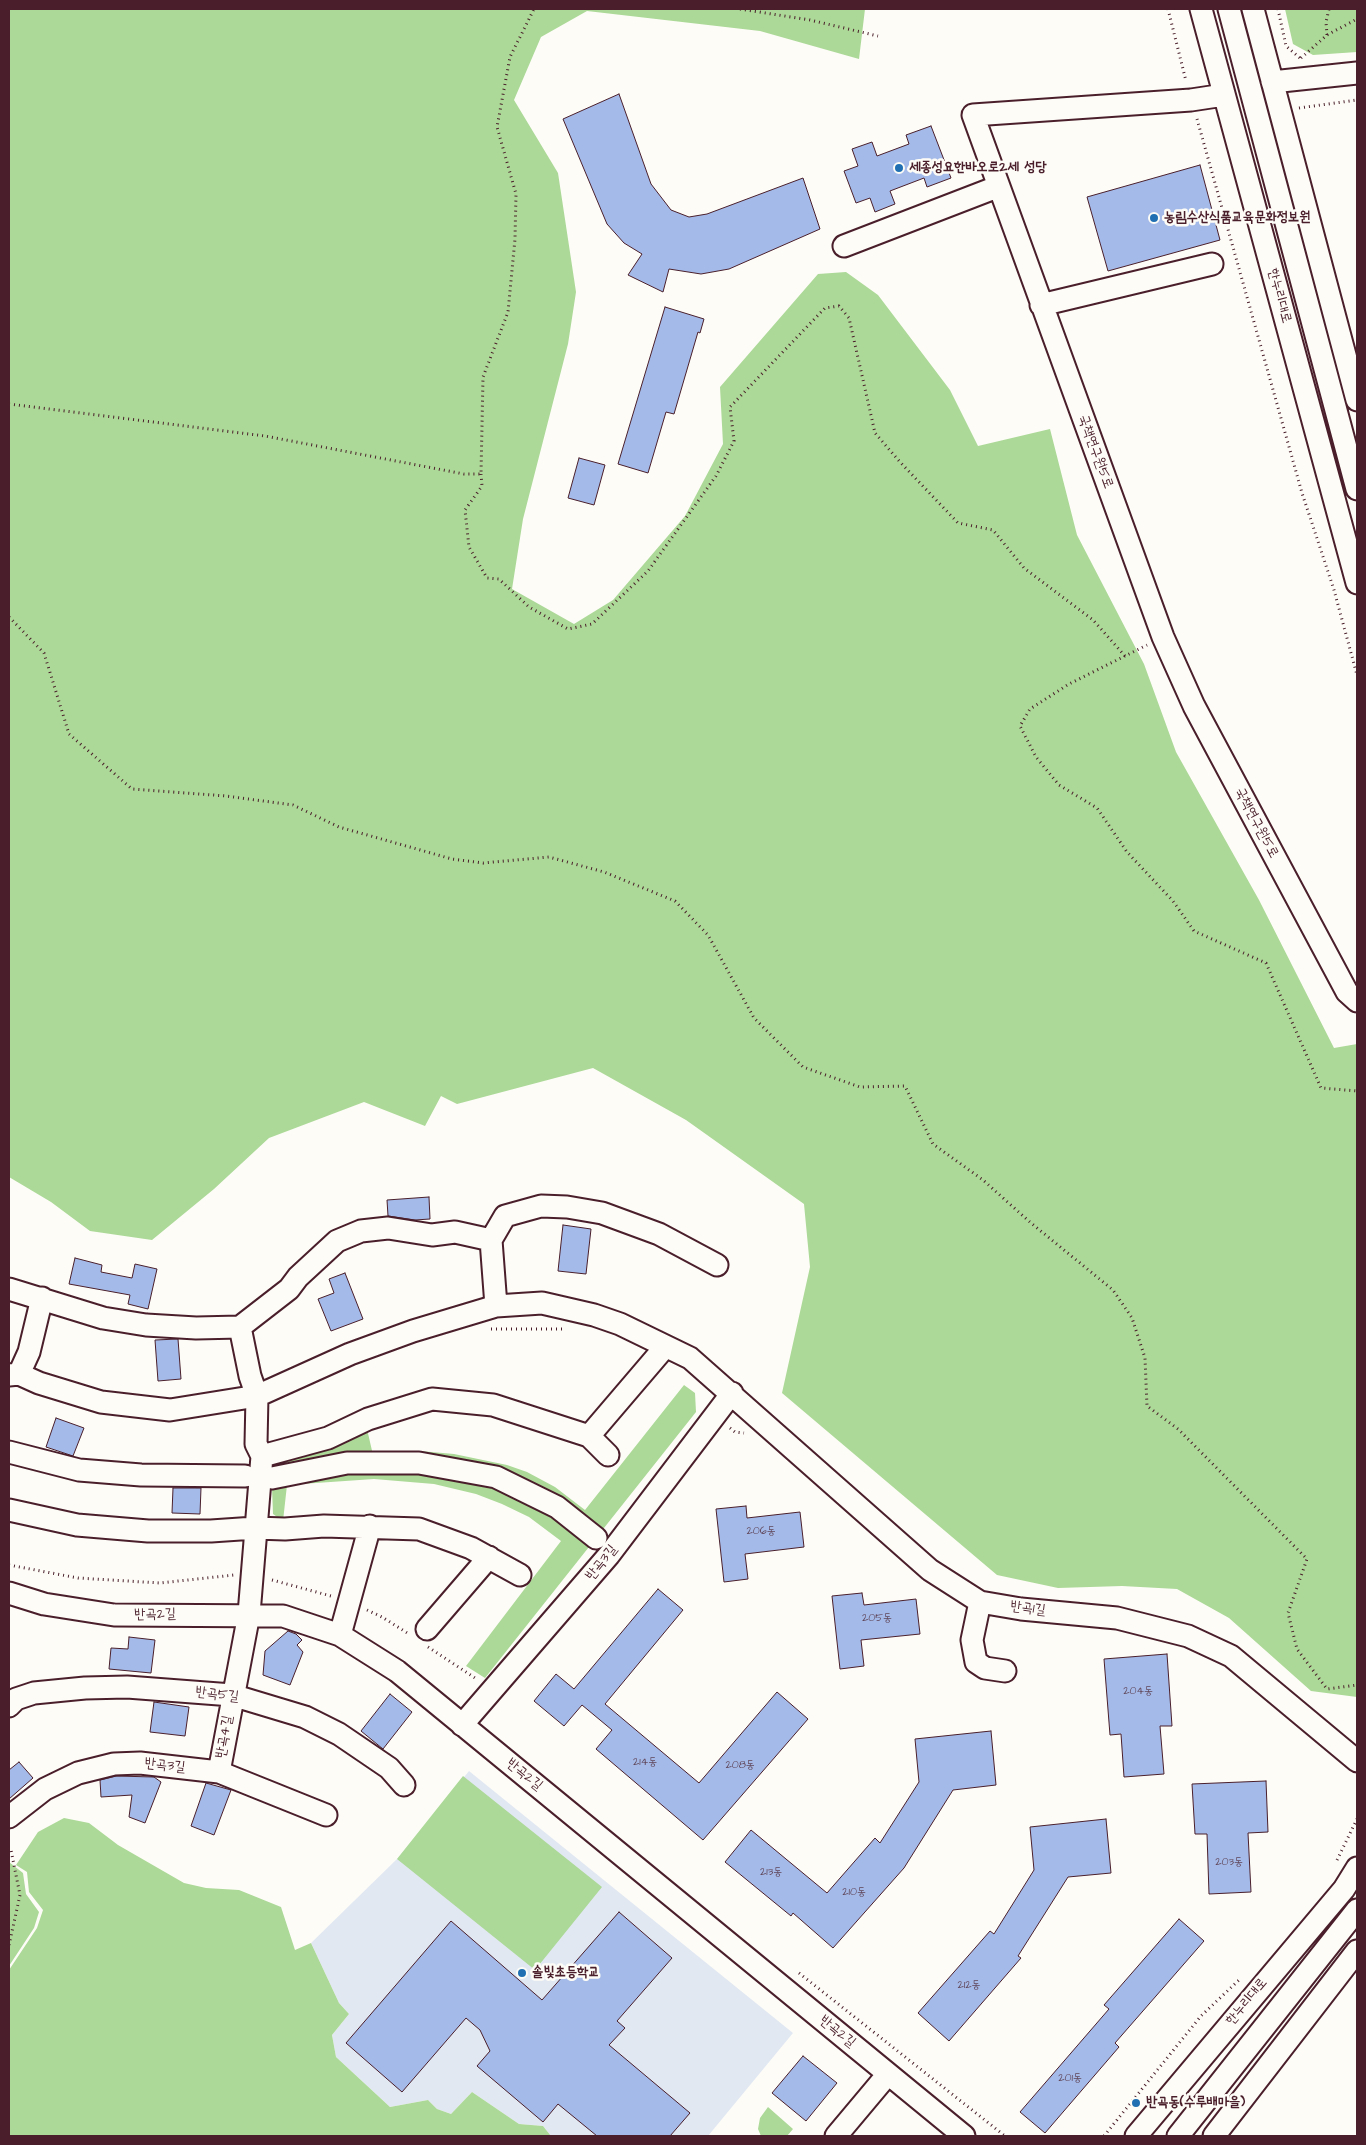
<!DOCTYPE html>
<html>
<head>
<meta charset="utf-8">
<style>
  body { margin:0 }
  #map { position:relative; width:1366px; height:2145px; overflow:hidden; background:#fdfcf7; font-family:"Architects Daughter",sans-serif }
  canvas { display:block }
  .frame { position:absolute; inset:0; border:10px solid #4a1f2b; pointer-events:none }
</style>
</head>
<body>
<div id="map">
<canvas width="1366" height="2145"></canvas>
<div class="frame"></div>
</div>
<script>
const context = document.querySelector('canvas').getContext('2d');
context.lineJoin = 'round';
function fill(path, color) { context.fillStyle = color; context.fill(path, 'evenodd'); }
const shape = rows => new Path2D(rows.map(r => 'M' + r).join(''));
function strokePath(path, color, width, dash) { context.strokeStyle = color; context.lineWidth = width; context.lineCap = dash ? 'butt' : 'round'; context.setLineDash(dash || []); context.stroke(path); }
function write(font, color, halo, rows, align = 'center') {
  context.font = font + ' "Architects Daughter","Poor Story",sans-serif'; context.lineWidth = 5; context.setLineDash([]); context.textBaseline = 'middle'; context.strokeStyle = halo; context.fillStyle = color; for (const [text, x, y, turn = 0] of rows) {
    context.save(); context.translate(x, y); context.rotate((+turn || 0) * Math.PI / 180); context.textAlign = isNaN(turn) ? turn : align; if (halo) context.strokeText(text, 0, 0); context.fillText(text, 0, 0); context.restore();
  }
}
fill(shape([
  [469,1771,793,2033,708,2136,551,2136,543,2126,519,2124,472,2092,451,2114,437,2109,428,2100,390,2107,336,2057,332,2035,349,2014,339,2003,311,1943,397,1859]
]), '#e2e8f2');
fill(shape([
  [9,9,865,9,859,59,760,31,587,11,541,37,514,100,558,173,576,292,568,344,523,519,512,589,574,624,613,600,685,516,723,444,720,387,818,274,846,272,878,295,950,390,978,446,1050,429,1077,535,1144,664,1176,752,1259,900,1334,1048,1357,1044,1357,1697,1311,1691,1229,1618,1177,1589,1122,1586,1058,1588,997,1575,782,1393,810,1267,804,1204,686,1120,593,1068,457,1104,441,1096,425,1126,364,1102,269,1138,214,1189,152,1240,90,1231,51,1202,9,1177],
  [1285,9,1357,9,1357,52,1313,55,1293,44],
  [684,1385,695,1393,696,1412,485,1678,466,1666,561,1541,529,1517,502,1504,476,1494,434,1484,374,1479,287,1485,283,1521,273,1514,271,1461,367,1429,373,1455,420,1451,454,1454,507,1465,527,1472,555,1487,585,1510],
  [463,1776,602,1887,535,1970,397,1859],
  [64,1818,89,1823,118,1845,184,1883,206,1888,239,1890,281,1907,295,1950,311,1943,339,2003,349,2014,332,2035,336,2057,390,2107,428,2100,437,2109,451,2114,472,2092,519,2124,543,2126,551,2136,9,2136,9,1970,37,1928,43,1910,29,1892,27,1872,16,1865,38,1832],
  [9,1862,23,1873,26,1894,39,1912,34,1928,9,1966],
  [768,2107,793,2129,787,2136,761,2136,758,2129,760,2118]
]), '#acd997');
const building = shape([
  [619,94,651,184,671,210,689,217,707,214,803,178,820,229,729,269,701,274,669,269,663,292,628,275,642,254,624,243,607,224,563,119,619,94],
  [931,126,951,178,927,187,924,178,890,191,895,204,875,212,870,198,856,203,844,171,858,166,852,149,872,142,877,156,909,144,906,135,931,126],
  [1200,165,1220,240,1108,271,1087,197,1200,165],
  [665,307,704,319,700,333,698,332,674,414,666,412,648,473,618,464,665,307],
  [579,458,605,465,594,505,568,498,579,458],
  [429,1197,430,1219,415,1220,388,1216,387,1200,429,1197],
  [563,1225,591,1229,586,1274,558,1271,563,1225],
  [75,1258,102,1265,101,1272,132,1278,135,1264,157,1269,148,1309,128,1304,130,1295,69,1284,75,1258],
  [345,1273,363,1319,331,1331,318,1299,334,1293,329,1279,345,1273],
  [178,1339,181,1379,158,1381,155,1340,178,1339],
  [56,1418,84,1428,73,1456,46,1447,56,1418],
  [173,1488,201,1488,200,1514,172,1513,173,1488],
  [746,1506,747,1518,800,1512,804,1547,745,1554,748,1579,724,1582,716,1509,746,1506],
  [658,1589,683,1610,605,1704,699,1783,777,1692,808,1719,703,1840,596,1749,612,1730,582,1705,564,1726,534,1701,556,1674,574,1689,658,1589],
  [862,1593,864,1605,916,1599,920,1634,861,1640,864,1666,840,1669,832,1596,862,1593],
  [288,1631,296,1634,302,1640,297,1645,303,1652,290,1685,263,1675,265,1651,288,1631],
  [129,1637,155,1640,151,1673,109,1669,111,1648,128,1649,129,1637],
  [1167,1654,1172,1726,1160,1726,1164,1774,1124,1777,1121,1734,1110,1735,1104,1659,1167,1654],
  [390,1694,412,1712,383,1749,361,1731,390,1694],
  [154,1702,189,1707,185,1736,150,1732,154,1702],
  [991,1731,996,1785,953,1790,904,1868,833,1948,793,1913,791,1916,725,1862,751,1830,827,1893,875,1838,880,1843,919,1782,915,1739,991,1731],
  [19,1762,33,1778,9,1799,9,1770,19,1762],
  [116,1776,154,1777,161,1782,145,1823,129,1817,132,1795,101,1797,100,1780,116,1776],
  [1266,1781,1268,1832,1248,1833,1251,1892,1209,1894,1207,1834,1195,1834,1192,1784,1266,1781],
  [206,1783,231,1790,214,1835,191,1826,206,1783],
  [1106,1819,1111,1873,1068,1877,1018,1956,1021,1958,949,2041,918,2013,990,1931,994,1934,1034,1870,1030,1827,1106,1819],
  [619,1912,672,1958,617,2021,625,2028,609,2045,690,2113,670,2136,597,2136,558,2104,543,2122,477,2066,490,2051,480,2030,466,2018,402,2092,346,2043,451,1921,542,2000,619,1912],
  [1179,1919,1204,1941,1115,2043,1119,2047,1045,2133,1020,2112,1109,2009,1104,2005,1179,1919],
  [803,2056,837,2083,806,2121,772,2093,803,2056]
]);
fill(building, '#a4bae8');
strokePath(building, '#4a1f2b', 1);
const minor = shape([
  [1201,9,1357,583],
  [1229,9,1357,489],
  [1253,9,1357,400],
  [1272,82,1357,73],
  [1224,95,1191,100,973,115,1163,637,1194,706,1347,992,1357,1001],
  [844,246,997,187],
  [1041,305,1212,264],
  [9,1289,103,1318,146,1325,196,1328,240,1327],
  [496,1306,491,1240,505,1216,541,1206,567,1207,602,1213,659,1234,717,1265],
  [19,1374,29,1352,42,1298],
  [9,1375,19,1374,39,1383,101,1402,170,1410,257,1396,350,1354,413,1331,496,1306,542,1303,594,1315,620,1324,690,1358,930,1570,980,1602,1021,1609,1117,1618,1188,1636,1231,1656,1357,1761],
  [589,1436,665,1347],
  [9,1452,79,1470,141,1475,245,1476],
  [262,1456,328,1438,368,1419,432,1399,493,1405,589,1436,608,1455],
  [272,1478,347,1463,419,1463,496,1477,557,1507,596,1538],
  [9,1510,77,1525,148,1531,211,1531,255,1528,285,1529,324,1526,419,1529,471,1548,520,1575],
  [9,1593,44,1604,114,1615,283,1616,340,1635,397,1671,964,2136],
  [980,1602,972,1640,976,1662,985,1668,1005,1671],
  [427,1629,489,1557],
  [340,1635,370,1526],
  [9,1706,16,1699,34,1693,85,1688,127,1687,232,1695,305,1717,339,1734,389,1768,404,1785],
  [462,1725,609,1555,732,1393],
  [219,1772,249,1614,262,1456,256,1444,257,1396,250,1376,240,1327,289,1289,298,1277,337,1241,361,1231,388,1228,432,1235,455,1232,491,1240],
  [9,1817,45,1789,78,1773,114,1764,140,1763,219,1772,326,1815],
  [836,2136,888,2074],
  [1136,2136,1344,1889,1357,1868],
  [1178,2136,1357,1910],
  [1214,2136,1357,1951]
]);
strokePath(minor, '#4a1f2b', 25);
strokePath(shape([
  [740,9,810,20,878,36],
  [1168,9,1186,81],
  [1278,9,1286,46,1301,59],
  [1327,35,1326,22,1329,9],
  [1301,58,1327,35,1357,19],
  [1299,108,1357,100],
  [1197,119,1302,493,1334,590,1357,675],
  [9,404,265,436,464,474,481,474,483,377,508,312,515,239,516,194,497,127,510,57,534,9],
  [481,474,482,486,465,510,469,547,487,578,499,579,529,607,568,629,592,624,648,571,716,476,734,441,730,407,825,308,839,306,849,318,875,433,900,462,958,523,993,530,1024,568,1093,620,1125,656,1147,645],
  [9,617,44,653,69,734,132,789,226,796,293,805,339,827,452,859,483,863,549,857,604,872,675,901,708,935,754,1018,803,1067,860,1087,905,1086,933,1144,983,1180,1031,1223,1113,1290,1132,1318,1145,1358,1147,1406,1178,1429,1307,1559,1288,1613,1297,1649,1327,1689,1357,1685],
  [1125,656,1069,684,1030,709,1020,726,1036,757,1059,785,1097,808,1127,852,1173,901,1194,931,1266,963,1321,1088,1357,1091],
  [491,1329,562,1329],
  [730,1428,735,1432,744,1433],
  [9,1565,78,1578,160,1583,234,1575],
  [272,1580,331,1596],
  [367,1610,382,1617,409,1634],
  [428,1647,478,1680],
  [1337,1860,1357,1819],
  [9,1945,20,1895,11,1850],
  [799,1973,1005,2136],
  [1104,2136,1201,2016,1239,1980]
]), '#4a1f2b', 3, [1, 4]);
strokePath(minor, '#fdfcf7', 21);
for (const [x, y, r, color] of [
  [899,168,5,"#1f6fb2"],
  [1154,218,5,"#1f6fb2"],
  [522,1973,5,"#1f6fb2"],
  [1136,2103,5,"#1f6fb2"]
]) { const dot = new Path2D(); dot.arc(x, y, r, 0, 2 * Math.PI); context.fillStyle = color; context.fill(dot); strokePath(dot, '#fdfcf7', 2); }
write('11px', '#60465a', null, [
  ["206동",761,1532],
  ["205동",877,1619],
  ["204동",1138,1692],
  ["214동",645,1763],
  ["208동",740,1766],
  ["203동",1229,1863],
  ["213동",771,1873],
  ["210동",854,1893],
  ["212동",969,1986],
  ["201동",1070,2079]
]);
write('bold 14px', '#4a1f2b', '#fdfcf7', [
  ["세종성요한바오로2세 성당",909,168],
  ["농림수산식품교육문화정보원",1164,218],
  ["솔빛초등학교",532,1973],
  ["반곡동(수루배마을)",1146,2103]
], 'left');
write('14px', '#4a1f2b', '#fdfcf7', [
  ["한누리대로",1279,296,75],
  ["국책연구원5로",1095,452,70],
  ["국책연구원5로",1256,823,62],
  ["반곡3길",602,1563,-51],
  ["반곡1길",1028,1609,7],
  ["반곡2길",155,1615,-1],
  ["반곡5길",217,1695,7],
  ["반곡4길",225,1737,-80],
  ["반곡3길",165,1766,6],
  ["반곡2길",524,1775,39],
  ["한누리대로",1247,2002,-50],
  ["반곡2길",837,2032,39]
]);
</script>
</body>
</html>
